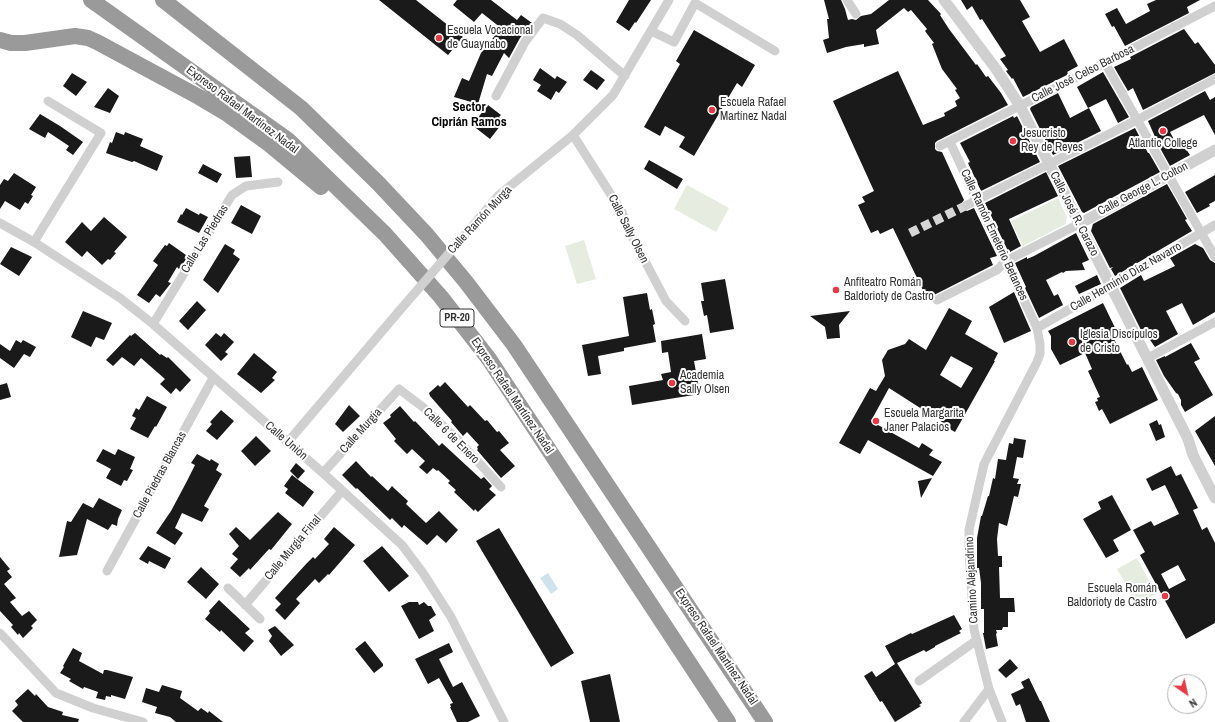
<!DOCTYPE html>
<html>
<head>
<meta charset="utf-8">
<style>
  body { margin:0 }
  #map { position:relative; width:1215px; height:722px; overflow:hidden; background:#fff; font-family:"Archivo Narrow",sans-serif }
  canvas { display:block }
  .north { position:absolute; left:1167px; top:674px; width:40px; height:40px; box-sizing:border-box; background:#fff; border:1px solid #adadad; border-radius:50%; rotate:146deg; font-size:11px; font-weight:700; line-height:16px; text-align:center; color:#333 }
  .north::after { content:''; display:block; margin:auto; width:14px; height:18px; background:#e63946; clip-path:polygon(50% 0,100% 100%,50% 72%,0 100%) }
</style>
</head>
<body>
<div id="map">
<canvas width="1215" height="722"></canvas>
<div class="north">N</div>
</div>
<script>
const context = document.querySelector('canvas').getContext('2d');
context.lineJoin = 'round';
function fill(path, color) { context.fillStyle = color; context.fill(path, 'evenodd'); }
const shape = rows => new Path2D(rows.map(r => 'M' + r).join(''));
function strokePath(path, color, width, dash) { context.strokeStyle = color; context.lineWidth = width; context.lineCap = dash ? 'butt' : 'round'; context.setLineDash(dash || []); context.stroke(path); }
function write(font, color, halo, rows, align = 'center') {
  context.font = font + ' "Archivo Narrow",sans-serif'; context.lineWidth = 4; context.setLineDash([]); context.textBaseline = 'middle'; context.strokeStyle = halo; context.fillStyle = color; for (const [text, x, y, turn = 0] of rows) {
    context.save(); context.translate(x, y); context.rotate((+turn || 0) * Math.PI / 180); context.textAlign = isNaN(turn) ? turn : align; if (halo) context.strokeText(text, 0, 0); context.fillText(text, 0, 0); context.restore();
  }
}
fill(shape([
  [687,185,729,208,716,232,674,209],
  [1058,198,1067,217,1066,224,1023,246,1011,221],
  [584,240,596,279,577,284,565,246],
  [1137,558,1156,594,1137,604,1117,569]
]), '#e6ecdf');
fill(shape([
  [548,573,558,589,551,594,540,578]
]), '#cfe2ee');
fill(shape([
  [379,0,416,0,463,37,448,55],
  [457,0,491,0,517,20,521,15,532,23,520,38,509,58,504,53,492,76,487,74,478,104,454,97,462,78,469,81,481,53,501,28,482,13,474,22,453,5],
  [629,0,651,0,636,23,635,22,629,31,616,22],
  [824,0,841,0,845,9,848,20,852,19,856,20,861,16,871,14,889,0,928,0,941,14,940,15,949,29,976,65,977,64,986,77,988,76,1001,93,1008,105,937,141,935,143,935,149,937,151,942,152,964,200,961,204,962,208,967,211,974,208,997,256,990,258,993,265,934,295,931,300,928,301,893,228,880,234,878,230,871,233,858,205,865,202,862,197,874,191,833,101,898,71,923,125,945,116,944,113,957,106,955,101,960,98,955,90,957,89,942,69,932,44,934,43,925,31,927,29,911,10,908,12,904,8,876,30,879,44,864,47,864,44,846,47,827,53,823,40,829,38,827,19,829,19],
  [961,0,1020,0,1030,17,1022,21,1040,52,1064,39,1078,66,1067,72,1069,74,1023,97,1013,78,1012,79,1006,71,1008,70,1000,59,1006,56,982,19,980,20,972,6,967,10],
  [1156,0,1200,0,1187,7,1189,13,1125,46,1114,26,1112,27,1105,14,1117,8,1126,24,1150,11,1147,4],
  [1184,29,1195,44,1198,42,1215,65,1215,73,1143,110,1133,88,1128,91,1114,67,1131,59,1130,57],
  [694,30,755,65,742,87,737,83,694,156,679,147,685,137,665,126,660,136,644,127,680,64,676,61],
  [540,68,555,79,557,76,567,82,559,93,556,91,551,100,537,91,541,85,533,80],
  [591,70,605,80,597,90,583,80],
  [1103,72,1129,117,1118,123,1106,99,1088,108,1077,87],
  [72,73,87,82,76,96,63,86],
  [108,88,119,96,110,113,94,107],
  [1205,91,1210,100,1215,97,1215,135,1204,115,1170,132,1179,149,1184,146,1190,155,1170,166,1160,148,1148,121],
  [1058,93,1070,118,1089,108,1101,131,1053,155,1030,109,1031,107],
  [488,105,501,115,499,117,504,121,490,139,472,125],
  [40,114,60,126,83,142,73,155,66,150,69,146,48,132,45,138,29,129],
  [1013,116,1014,118,1017,116,1040,162,981,191,968,163,970,162,960,143],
  [1135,128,1148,153,1149,153,1160,172,1084,213,1082,212,1058,166],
  [116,132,124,135,125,132,143,139,140,146,163,156,157,171,134,161,132,162,106,153,110,142,112,143],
  [250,156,252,177,236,178,234,157],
  [649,160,683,179,677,189,644,169],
  [203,164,222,174,217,183,198,173],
  [1046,172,1058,196,1009,219,1021,246,1010,252,1009,250,1008,251,985,203],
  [14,173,36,187,31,195,33,196,28,204,25,202,20,210,5,201,0,209,0,185,4,179,8,181],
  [1215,175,1215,201,1209,204,1210,206,1197,213,1185,192],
  [1167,184,1187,219,1185,220,1192,231,1115,276,1111,269,1113,267,1110,268,1091,231,1093,224],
  [241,205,261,216,252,234,231,223],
  [186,208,199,215,200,213,208,217,199,233,177,222,181,214,182,215],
  [104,217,127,237,114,252,116,253,110,260,108,259,102,265,87,251,82,257,65,242,82,222,91,231],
  [1076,233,1089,260,1082,263,1085,270,1066,271,1063,273,1062,272,1046,280,1054,296,1058,294,1063,305,1039,318,1025,288,1026,287,1015,263,1027,257,1027,259,1034,256],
  [169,243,186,255,185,257,187,258,179,269,177,267,168,282,171,283,160,297,156,294,149,303,137,295,158,265,153,261,165,245,167,246],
  [225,244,235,250,233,254,240,259,218,293,203,280],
  [1195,244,1203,248,1210,260,1215,263,1215,312,1193,325,1182,303,1166,311,1178,334,1155,347,1148,337,1145,328,1141,330,1120,288,1141,275,1144,281,1175,266,1170,258],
  [11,247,32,257,19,276,0,264],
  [1097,275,1101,284,1079,294,1075,286],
  [725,279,734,329,710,333,707,315,704,316,701,301,704,301,701,283],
  [1014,292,1031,331,1004,343,989,307],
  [647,293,650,310,652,309,655,324,653,325,656,342,624,348,624,351,598,356,601,374,588,376,582,345,629,336,623,297],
  [197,301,206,310,188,330,179,321],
  [1103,303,1119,336,1114,339,1127,365,1128,364,1132,372,1142,367,1158,400,1110,424,1102,409,1099,411,1095,402,1098,401,1097,398,1100,397,1088,371,1092,369,1085,353,1060,365,1051,349,1051,336,1048,331],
  [949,308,972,321,965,334,998,353,994,361,995,361,955,432,941,424,942,422,889,388,871,421,919,448,922,443,933,450,929,455,942,462,933,476,868,440,860,454,839,443,870,388,876,391,885,376,882,360,888,350,905,344,909,339,926,350],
  [951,356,973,368,961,388,940,375],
  [83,311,112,323,104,340,96,337,91,347,71,337],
  [850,311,839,325,840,338,837,338,827,339,825,327,810,316],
  [135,333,160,355,161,354,167,358,168,357,191,380,180,392,176,388,171,394,160,384,165,379,141,358,134,366,122,357,113,366,106,360,130,335,131,336],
  [216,333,221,337,224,333,234,342,225,352,228,354,221,361,205,345],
  [702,334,706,359,694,361,700,394,632,405,629,386,663,380,661,374,671,372,668,352,662,353,661,341],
  [16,340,21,343,23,340,36,347,30,357,24,354,14,368,0,358,0,344,10,351],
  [1191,343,1200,359,1194,362,1213,395,1185,412,1181,405,1181,400,1178,394,1176,393,1164,376,1156,360,1165,356,1165,357],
  [254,353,277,372,272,378,275,380,261,393,237,374],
  [445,382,468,407,470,405,485,421,487,420,497,432,499,431,509,443,500,450,515,466,501,478,477,450,478,449,477,447,479,445,467,432,463,436,451,422,452,421,430,396,429,393,438,385,440,387],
  [7,383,11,397,0,400,0,385],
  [147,396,167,407,156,427,155,426,148,438,130,429,136,418,132,416,136,408,139,410],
  [349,405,360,416,343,432,335,424],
  [400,406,414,422,415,421,439,446,442,443,481,479,484,477,492,486,489,489,496,495,478,512,475,509,474,511,454,492,456,490,448,483,450,481,438,470,437,471,433,468,427,474,419,467,425,461,412,449,407,454,394,441,396,439,383,423,391,417,390,415],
  [221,410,234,421,217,440,206,431,212,424,210,422],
  [1215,416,1215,466,1195,431],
  [1157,420,1159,425,1161,424,1165,437,1156,441,1149,424],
  [256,436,271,451,255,466,241,451],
  [1014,438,1026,440,1023,458,1017,457,1013,478,1019,479,1017,484,1021,484,1018,497,1014,496,1007,526,999,523,997,539,998,556,1002,556,1002,567,999,567,1000,598,1014,598,1015,612,1008,612,1008,627,1003,627,1002,630,996,630,997,633,996,634,998,646,986,649,983,633,984,633,984,609,981,609,981,583,979,568,977,568,977,538,981,516,982,516,988,496,989,496,993,478,995,479,998,459,1006,460,1009,443,1013,444],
  [103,449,115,455,118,449,135,457,130,469,133,470,127,481,124,480,121,486,106,478,111,469,96,461],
  [197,454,210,461,211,459,219,464,216,470,222,474,204,506,209,509,202,522,182,513,175,528,183,533,175,545,156,533,171,511,187,481,195,465,191,463],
  [356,461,371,477,372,476,388,491,392,486,395,489,408,501,406,504,426,523,439,511,458,530,446,543,437,535,427,545,404,525,402,528,392,518,390,520,357,488,356,489,342,475],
  [296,463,305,471,298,479,290,471],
  [1171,466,1176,476,1181,474,1198,508,1193,510,1202,530,1207,527,1215,543,1215,623,1186,639,1140,555,1145,552,1133,530,1151,521,1154,526,1179,514,1165,485,1152,491,1146,479],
  [1178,565,1186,580,1169,589,1161,574],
  [292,475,314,492,303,507,285,493,288,489,284,486],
  [932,478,921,498,918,481],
  [1112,495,1131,530,1113,540,1119,551,1106,558,1083,519,1101,509,1098,502],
  [99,498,122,510,118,519,117,526,112,524,108,530,87,519,77,555,59,557,67,521,71,522,83,503,93,508],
  [278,512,292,524,271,550,269,549,250,570,249,568,240,577,230,568,238,559,232,554,239,546,229,534,236,527,250,540],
  [334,527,355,545,329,575,328,574,319,583,315,579,296,599,300,603,285,620,275,610,281,604,275,598,307,563,313,557,315,559,329,544,324,539],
  [499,528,574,653,551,667,476,541],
  [148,546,171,558,165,569,149,561,148,564,139,559],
  [382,546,409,576,389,592,363,561],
  [0,557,10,569,7,571,12,577,4,584,16,598,10,602,22,616,29,611,37,620,31,626,33,628,23,638,19,633,18,635,11,627,13,625,0,611],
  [201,567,219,584,206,599,187,582],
  [219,600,250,629,245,633,254,641,244,652,221,630,220,632,205,619,210,613,209,611],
  [409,602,418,602,419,605,424,602,428,606,431,606,436,615,429,620,434,631,419,639,401,606],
  [954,615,962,629,959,631,961,633,935,646,935,647,926,652,924,650,897,663,922,703,919,705,921,706,895,722,882,701,880,702,864,676,872,671,876,677,895,664,885,646,911,633,912,634],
  [275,626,294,645,281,656,269,641,272,636,268,630],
  [365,641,383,664,383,666,374,673,355,649],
  [449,643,453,652,439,659,453,687,462,682,480,716,468,722,457,722,450,707,451,707,450,704,453,703,439,678,428,684,415,659],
  [73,648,82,653,79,661,103,674,104,670,107,670,133,677,125,699,111,695,111,697,106,696,105,700,96,698,98,692,84,687,83,689,69,681,71,679,60,673,64,667,63,666],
  [1010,659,1018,668,1006,678,998,670],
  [610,674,620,722,590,722,581,681],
  [1029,678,1040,701,1041,701,1050,722,1026,722,1020,704,1016,706,1011,694,1024,688,1021,682],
  [162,685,182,691,180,698,198,711,201,708,208,713,209,711,223,722,176,722,170,717,155,713,157,707,142,702,146,688,159,692],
  [28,689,35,696,36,694,48,707,63,712,62,715,79,719,78,722,23,722,12,711,18,705,15,701]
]), '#1a1a1a');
strokePath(shape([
  [910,233,967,205]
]), '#d6d6d6', 9, [9, 4.5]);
strokePath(shape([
  [847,0,856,14],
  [651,31,674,42,695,3,775,51],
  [1105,63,1215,257],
  [496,96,525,42,543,18,560,24,577,35,625,76],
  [573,135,622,212,627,227,666,301,685,321],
  [950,142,1037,328,1040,344,1040,354,1037,362,984,464,969,530,969,551,974,629,989,689,1002,722],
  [940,146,1105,63,1215,6],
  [967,205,1137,120,1215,79],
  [0,223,34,242,120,298,153,324,323,473,402,545,423,573,451,617,504,722],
  [470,229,499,195,573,135,613,95,669,0],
  [34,242,101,133,48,101],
  [937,300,997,270,1006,261,1079,224],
  [153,324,232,195,246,186,278,182],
  [1037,328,1215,225],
  [1148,358,1215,322],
  [287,443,400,310],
  [323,473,399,389,424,408,456,438,501,487],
  [107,571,213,378],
  [228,588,260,619],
  [245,605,342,491],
  [0,633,56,693,93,708,143,722],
  [919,681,977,640],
  [964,722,989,689]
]), '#d0d0d0', 9);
strokePath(shape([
  [944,0,996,69,1020,106,1188,439,1193,455,1215,498],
  [1079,224,1215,150]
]), '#d0d0d0', 11);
strokePath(shape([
  [91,0,288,140,385,234,441,297,489,359,728,722],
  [163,0,301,108,378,183,427,235,466,282,514,345,765,722],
  [0,40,11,43,25,43,75,36,88,38,97,42,199,97,226,113,269,144,321,187]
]), '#9a9a9a', 16);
strokePath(shape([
  [400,310,470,229]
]), '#d0d0d0', 9);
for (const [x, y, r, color] of [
  [439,38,4,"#e63946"],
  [712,110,4,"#e63946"],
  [1163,131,4,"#e63946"],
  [1013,141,4,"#e63946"],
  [836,290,4,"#e63946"],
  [1072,342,4,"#e63946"],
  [672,383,4,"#e63946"],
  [876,421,4,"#e63946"],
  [1165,596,4,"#e63946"]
]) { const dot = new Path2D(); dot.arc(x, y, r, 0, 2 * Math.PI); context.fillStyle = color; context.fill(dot); strokePath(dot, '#fff', 1.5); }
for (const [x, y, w] of [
  [457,318,34]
]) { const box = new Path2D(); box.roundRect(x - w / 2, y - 9, w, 18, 3); context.fillStyle = '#fff'; context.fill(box); strokePath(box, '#333', 1); }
write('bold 11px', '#333', null, [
  ["PR-20",457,318]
]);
write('12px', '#333', '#fff', [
  ["Escuela Vocacional",447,31],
  ["de Guaynabo",447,45],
  ["Escuela Rafael",720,103],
  ["Martínez Nadal",720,117],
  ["Jesucristo",1021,134],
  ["Rey de Reyes",1021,148],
  ["Atlantic College",1163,144,"center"],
  ["Anfiteatro Román",844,283],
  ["Baldorioty de Castro",844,297],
  ["Iglesia Discípulos",1080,335],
  ["de Cristo",1080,349],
  ["Academia",680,376],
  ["Sally Olsen",680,390],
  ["Escuela Margarita",884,414],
  ["Janer Palacios",884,428],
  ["Escuela Román",1157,589,"right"],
  ["Baldorioty de Castro",1157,603,"right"]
], 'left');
write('12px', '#333', '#fff', [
  ["Calle José Celso Barbosa",1083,74,-27],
  ["Expreso Rafael Martínez Nadal",242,110,37],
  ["Calle George L. Colton",1143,189,-28],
  ["Calle José R. Carazo",1074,214,63],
  ["Calle Ramón Murga",480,220,-47],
  ["Calle Sally Olsen",628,229,63],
  ["Calle Ramón Emeterio Betances",994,235,65],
  ["Calle Las Piedras",205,239,-58],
  ["Calle Herminio Díaz Navarro",1126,277,-30],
  ["Expreso Rafael Martínez Nadal",512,396,56],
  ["Calle Murgia",361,431,-48],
  ["Calle 6 de Enero",451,436,45],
  ["Calle Unión",286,441,41],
  ["Calle Piedras Blancas",160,475,-61],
  ["Calle Murgia Final",293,548,-50],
  ["Camino Alejandrino",972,580,-93],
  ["Expreso Rafael Martínez Nadal",716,647,56]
]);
write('bold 13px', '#000', '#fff', [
  ["Sector",469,108],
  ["Ciprián Ramos",469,123]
]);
</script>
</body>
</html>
